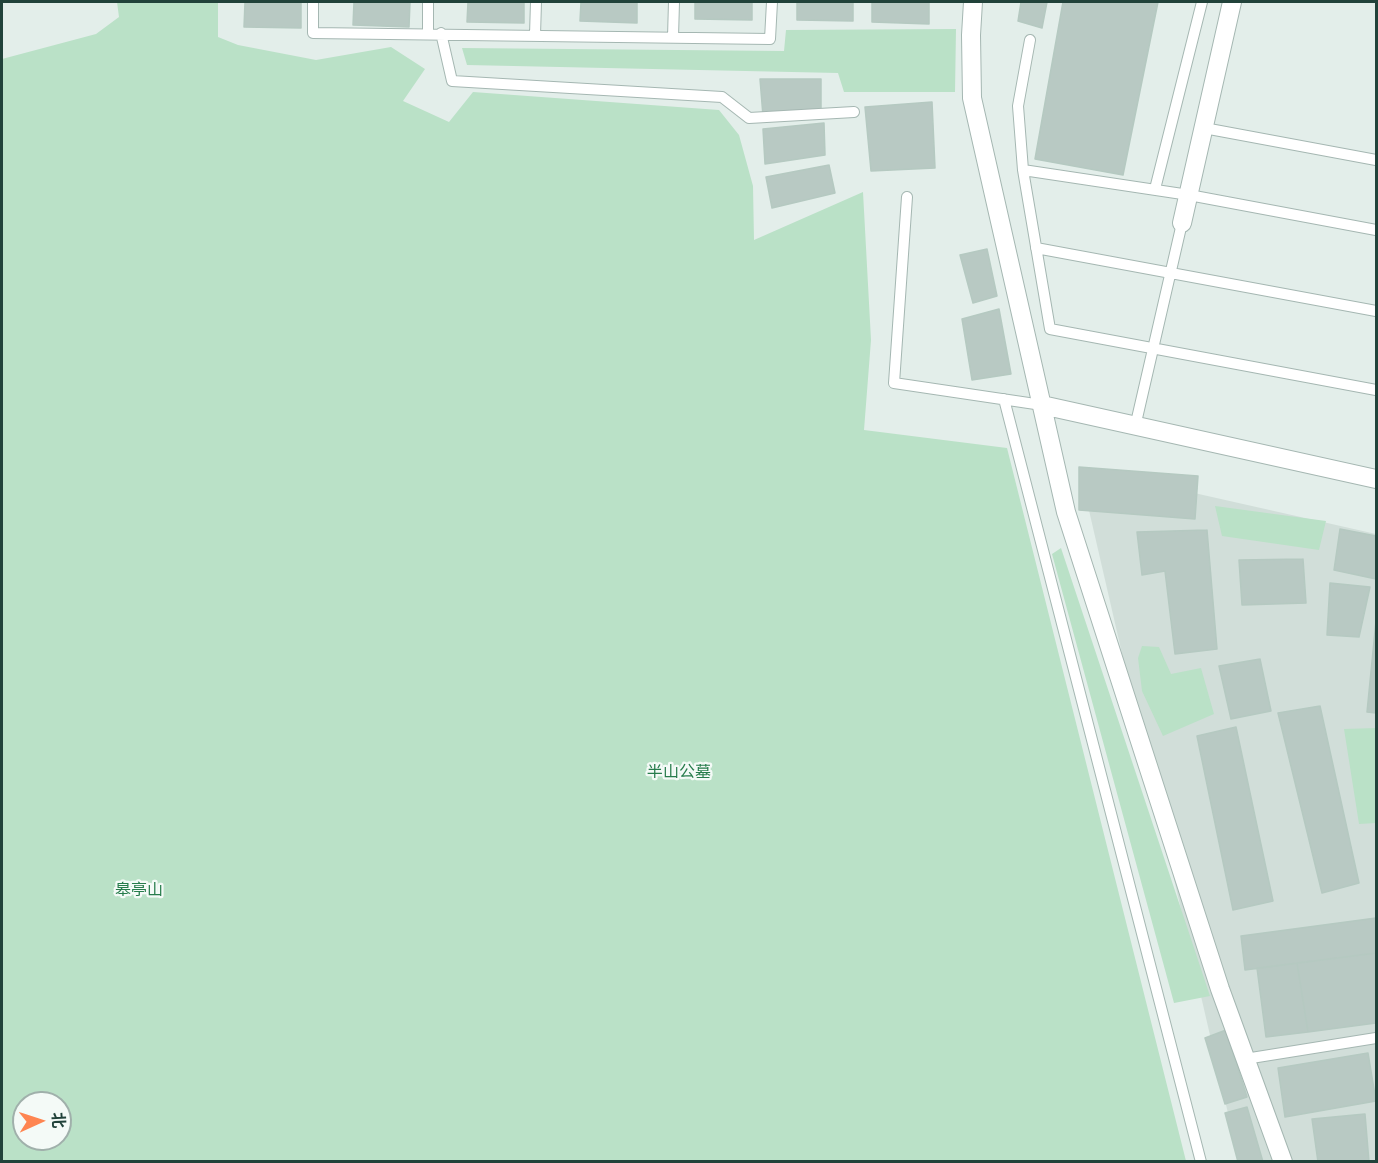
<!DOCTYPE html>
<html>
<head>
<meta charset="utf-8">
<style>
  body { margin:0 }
  #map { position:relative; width:1378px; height:1163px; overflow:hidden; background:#e3eeea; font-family:Rubik,"Noto Sans SC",sans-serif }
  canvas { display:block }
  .frame { position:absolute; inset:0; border:3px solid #21423a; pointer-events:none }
  .north { position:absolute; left:12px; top:1091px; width:60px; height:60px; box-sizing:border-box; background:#f4faf7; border:2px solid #a0b0ab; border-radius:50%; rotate:87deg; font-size:16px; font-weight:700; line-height:24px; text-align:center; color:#21423a }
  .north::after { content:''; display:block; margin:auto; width:21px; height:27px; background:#fe8551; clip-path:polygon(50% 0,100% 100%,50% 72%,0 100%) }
</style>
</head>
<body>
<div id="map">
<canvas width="1378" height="1163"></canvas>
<div class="frame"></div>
<div class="north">北</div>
</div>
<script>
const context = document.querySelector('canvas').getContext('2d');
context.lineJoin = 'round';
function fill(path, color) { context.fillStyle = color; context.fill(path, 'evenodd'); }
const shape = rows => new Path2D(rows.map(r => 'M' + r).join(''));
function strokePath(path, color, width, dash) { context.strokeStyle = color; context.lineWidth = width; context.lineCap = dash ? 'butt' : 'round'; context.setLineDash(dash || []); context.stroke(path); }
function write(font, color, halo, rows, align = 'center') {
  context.font = font + ' Rubik,"Noto Sans SC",sans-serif'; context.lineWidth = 4.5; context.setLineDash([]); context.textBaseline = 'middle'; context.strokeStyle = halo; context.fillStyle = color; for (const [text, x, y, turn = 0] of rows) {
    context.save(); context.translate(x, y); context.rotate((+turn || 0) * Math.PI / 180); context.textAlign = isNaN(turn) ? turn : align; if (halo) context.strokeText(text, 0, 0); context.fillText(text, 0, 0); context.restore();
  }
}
fill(shape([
  [1079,467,1376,534,1376,1161,1239,1161]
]), '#d1ded9');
fill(shape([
  [117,2,218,2,218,37,238,45,316,60,391,47,425,69,403,101,449,122,473,92,719,110,739,135,753,186,754,240,863,192,871,340,864,430,1007,448,1186,1161,2,1161,2,59,96,34,119,17],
  [24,1103,60,1103,60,1139,24,1139],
  [956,29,955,92,844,92,838,73,467,65,462,48,784,51,786,30],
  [1215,506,1326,521,1319,550,1222,536],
  [1061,548,1210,996,1174,1003,1052,554],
  [1142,646,1159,647,1171,674,1201,668,1214,714,1163,736,1142,691,1138,658],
  [1376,728,1376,823,1359,824,1344,729]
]), '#bae1c7');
const building = shape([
  [245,2,301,2,301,28,244,27,245,2],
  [354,2,410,2,409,27,353,25,354,2],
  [468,2,524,2,524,23,467,22,468,2],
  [581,2,637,2,637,23,580,21,581,2],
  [695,2,752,2,752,20,695,19,695,2],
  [797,2,853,2,853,21,797,20,797,2],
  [872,2,929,2,929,24,872,22,872,2],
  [1021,2,1047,2,1042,28,1018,21,1021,2],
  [1063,2,1158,2,1123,175,1035,159,1063,2],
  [760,79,821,79,821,111,763,116,760,79],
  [932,102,935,168,871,171,865,107,932,102],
  [824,123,825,155,765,164,763,129,824,123],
  [829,165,835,193,772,208,766,177,829,165],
  [987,249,997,296,973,303,960,255,987,249],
  [999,309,1011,374,972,380,962,319,999,309],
  [1079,467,1198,476,1195,519,1079,510,1079,467],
  [1340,529,1376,536,1376,579,1334,570,1340,529],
  [1207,530,1217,649,1175,654,1165,571,1142,575,1137,532,1207,530],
  [1303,559,1306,603,1242,605,1239,560,1303,559],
  [1330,583,1370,587,1359,637,1327,635,1330,583],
  [1376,621,1376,713,1367,712,1376,621],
  [1260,659,1271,711,1231,719,1219,666,1260,659],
  [1320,706,1359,883,1322,893,1278,713,1320,706],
  [1236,727,1273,901,1233,910,1197,736,1236,727],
  [1376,918,1376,953,1245,970,1241,936,1376,918],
  [1376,953,1376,1023,1308,1032,1297,963,1376,953],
  [1297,963,1308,1032,1266,1037,1257,968,1297,963],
  [1226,1030,1247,1097,1225,1104,1205,1038,1226,1030],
  [1368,1053,1376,1101,1285,1117,1278,1068,1368,1053],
  [1247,1107,1263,1162,1238,1162,1225,1113,1247,1107],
  [1365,1114,1369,1162,1318,1162,1312,1119,1365,1114]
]);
fill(building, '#b8c9c3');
strokePath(building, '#b5c9c1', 1.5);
const lane = shape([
  [313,2,313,33,770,39,772,2],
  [428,33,428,2],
  [441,33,452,81,722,97,749,118,854,112],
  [535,35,536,2],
  [673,37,674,2],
  [1030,40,1018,106,1023,170,1050,329,1376,390],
  [1204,128,1376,160],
  [1023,170,1189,195,1376,230],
  [1155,189,1202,2],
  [907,197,894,383,1042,405],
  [1036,248,1376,311],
  [1004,399,1201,1162],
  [1135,427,1182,223],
  [1245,1059,1376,1038]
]);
const street = shape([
  [973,2,971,35,972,98,1066,512,1220,989,1283,1162],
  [1182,223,1232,2],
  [1042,405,1376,479]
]);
strokePath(lane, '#a5b7b2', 12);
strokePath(street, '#a5b7b2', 20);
strokePath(lane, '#fff', 10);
strokePath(street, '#fff', 18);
write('16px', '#277c4c', '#f4faf7', [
  ["半山公墓",679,772],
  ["皋亭山",139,890]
]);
</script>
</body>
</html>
